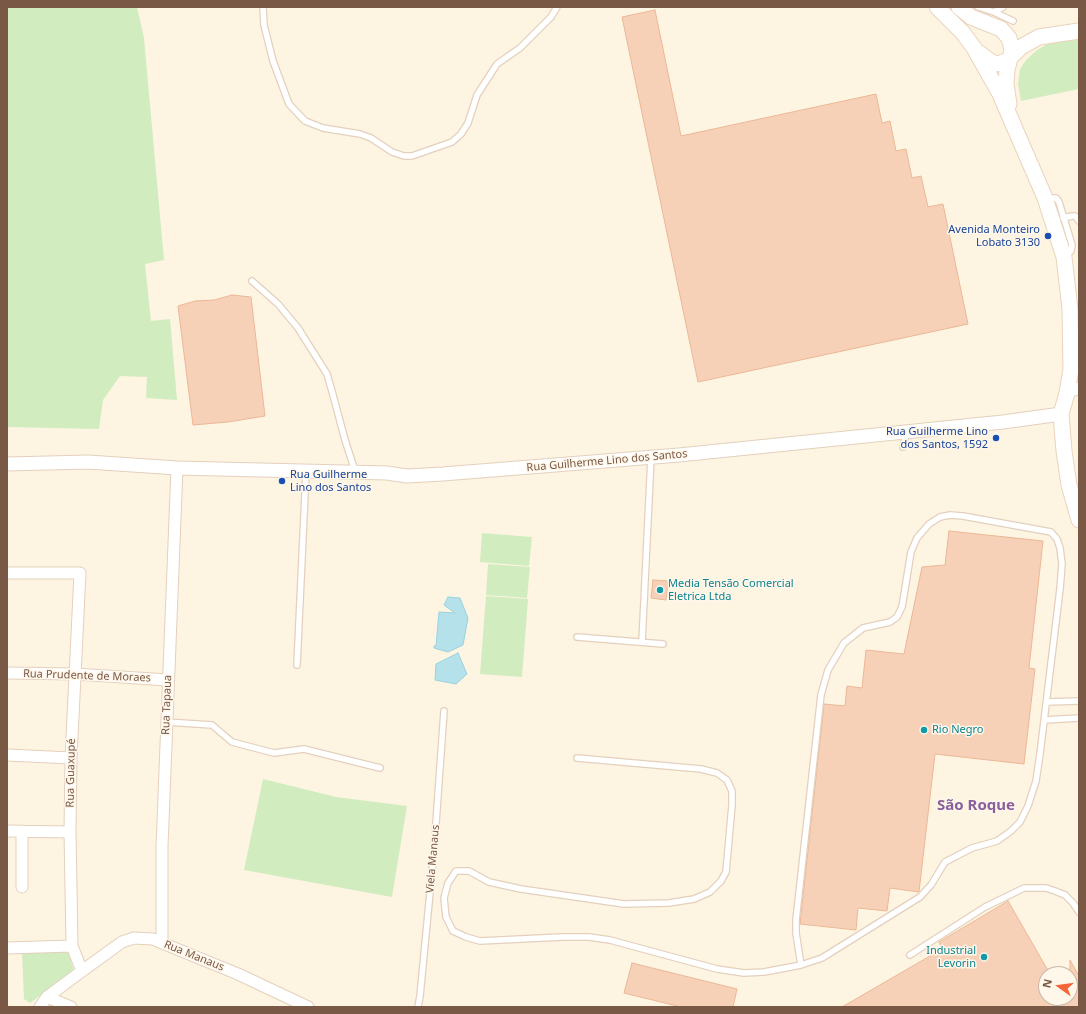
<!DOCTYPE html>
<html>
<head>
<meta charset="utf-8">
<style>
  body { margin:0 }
  #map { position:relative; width:1086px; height:1014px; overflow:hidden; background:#fef4e2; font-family:"Noto Sans",sans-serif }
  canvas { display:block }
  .frame { position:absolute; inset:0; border:8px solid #795846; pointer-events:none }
  .north { position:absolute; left:1038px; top:966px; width:40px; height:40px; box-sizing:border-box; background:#fff7ea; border:1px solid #c9b7a8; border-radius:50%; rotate:284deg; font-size:11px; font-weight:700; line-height:16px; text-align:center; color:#795846 }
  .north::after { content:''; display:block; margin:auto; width:14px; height:18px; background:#f5663b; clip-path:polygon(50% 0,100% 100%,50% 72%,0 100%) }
</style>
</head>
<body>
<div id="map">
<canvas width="1086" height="1014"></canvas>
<div class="frame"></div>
<div class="north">N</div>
</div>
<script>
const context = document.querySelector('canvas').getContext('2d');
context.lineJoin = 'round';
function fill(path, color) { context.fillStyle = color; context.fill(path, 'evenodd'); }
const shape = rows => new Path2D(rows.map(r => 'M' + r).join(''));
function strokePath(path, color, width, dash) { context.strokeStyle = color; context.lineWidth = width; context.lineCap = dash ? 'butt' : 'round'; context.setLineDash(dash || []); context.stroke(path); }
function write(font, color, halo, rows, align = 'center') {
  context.font = font + ' "Noto Sans",sans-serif'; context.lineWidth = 3; context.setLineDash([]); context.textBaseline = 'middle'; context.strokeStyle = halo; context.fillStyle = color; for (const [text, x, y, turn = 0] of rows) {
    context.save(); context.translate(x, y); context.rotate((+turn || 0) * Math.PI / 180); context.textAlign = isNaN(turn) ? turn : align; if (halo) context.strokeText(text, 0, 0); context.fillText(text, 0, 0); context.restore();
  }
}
fill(shape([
  [7,7,137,7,144,38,164,260,145,264,151,321,170,319,177,400,146,398,147,377,120,376,103,400,99,429,7,427],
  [1079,38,1079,89,1021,101,1018,84,1020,69,1026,60,1037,50,1049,43],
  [482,533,532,537,529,566,480,562],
  [488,564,530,567,527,598,486,595],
  [486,596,528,599,522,677,480,674],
  [263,779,336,797,407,806,392,897,244,870],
  [68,952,74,971,30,1003,24,999,22,953]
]), '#d1edbf');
const water = shape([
  [448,597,460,598,468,618,463,645,448,652,434,648,434,646,436,646,439,612,455,613,444,605,448,597],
  [458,653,467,674,456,684,435,680,436,664,458,653]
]);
fill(water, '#b4e1ea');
strokePath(water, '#99d1dd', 1);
const building = shape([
  [655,10,681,136,876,94,882,123,890,121,896,151,906,149,912,178,921,176,928,207,943,204,968,324,698,382,622,17,655,10],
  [232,295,251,297,265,416,228,422,193,425,178,306,195,301,214,300,232,295],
  [949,531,1043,541,1029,668,1035,669,1024,764,935,754,919,892,890,888,887,911,858,908,856,930,800,924,824,704,845,706,847,686,862,688,866,650,904,654,922,567,945,565,949,531],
  [653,580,668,581,666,600,651,598,653,580],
  [1008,901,1050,974,1046,974,1046,998,1070,998,1070,960,1079,976,1079,1007,842,1007,942,949,939,942,1008,901],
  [632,963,737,989,733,1007,681,1007,624,993,632,963]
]);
fill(building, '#f7d1b7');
strokePath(building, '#ebb795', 1);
const service = shape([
  [263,7,264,25,273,61,289,104,305,121,323,128,360,134,371,138,392,152,404,156,412,156,452,142,461,134,468,123,477,95,497,64,520,48,551,17,557,7],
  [978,7,994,12,1013,21],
  [994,12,1003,7],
  [1046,198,1056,198,1059,202,1072,245,1071,251,1065,257],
  [1063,218,1072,216,1075,216,1079,221],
  [252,281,278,304,298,328,327,374,333,395,345,440,355,471],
  [903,447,906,433],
  [577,637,663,644],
  [642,642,651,458],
  [297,665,306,472],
  [1047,702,1079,701],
  [1044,720,1079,718],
  [166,722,212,725,232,742,274,753,304,749,380,768],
  [577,758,701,769,717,773,727,780,732,791,732,805,726,872,721,881,710,892,694,899,669,903,624,904,521,889,489,882,469,871,456,871,448,883,444,898,446,917,453,931,466,937,480,941,562,937,589,937,610,940,680,959,717,969,744,973,764,972,801,965,822,958,920,897,931,885,945,862,972,848,997,841,1011,831,1020,822,1028,806,1036,781,1040,754,1060,589,1062,564,1060,548,1057,539,1051,532,963,516,950,515,940,517,929,524,917,538,911,552,902,607,897,617,890,622,863,628,844,643,828,670,821,695,796,920,796,933,801,965],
  [910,955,985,907,1024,888,1046,888,1055,891,1065,895,1073,903,1079,912],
  [418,1007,420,996,434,851,444,711]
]);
const minor = shape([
  [1067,393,1079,388],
  [7,573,80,573,71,758,70,832,72,946,82,971],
  [7,673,75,674,168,680],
  [7,755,71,758],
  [7,831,70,832],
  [22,887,22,831],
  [162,943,162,846,177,468],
  [7,948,72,946],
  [47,997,71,1007],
  [40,1007,47,997,82,971,122,942,134,938,153,939,162,943,238,974,308,1007]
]);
const tertiary = shape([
  [7,464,88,462,177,468,387,473,407,476,443,474,679,455,1003,422,1061,414]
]);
const secondary = shape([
  [937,7,963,33,974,48,1000,94,1045,198,1064,257,1070,309,1071,369,1067,393,1061,414,1064,451,1069,485,1079,520],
  [959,7,971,17,1001,29,1009,38,1012,50,1007,70,1006,84,1009,104],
  [978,52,990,61,996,64,1001,63,1008,60,1021,47,1039,37,1079,31]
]);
strokePath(service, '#e4d0bd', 8);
strokePath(minor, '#e4d0bd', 13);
strokePath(tertiary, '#e4d0bd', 15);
strokePath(secondary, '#ebd3bc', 17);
strokePath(service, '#fff', 5.5);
strokePath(minor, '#fff', 11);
strokePath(tertiary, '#fff', 13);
strokePath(secondary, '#fff', 15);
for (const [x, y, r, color] of [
  [1048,236,4,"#1a4fb4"],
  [996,438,4,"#1a4fb4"],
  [282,481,4,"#1a4fb4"],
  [660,590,4,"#0f9aa8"],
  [924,730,4,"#0f9aa8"],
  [984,957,4,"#0f9aa8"]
]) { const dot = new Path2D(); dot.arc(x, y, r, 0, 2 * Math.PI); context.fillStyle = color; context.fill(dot); strokePath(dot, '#fff7ea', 1.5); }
write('11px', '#164399', '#fff7ea', [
  ["Avenida Monteiro",1040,230],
  ["Lobato 3130",1040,243],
  ["Rua Guilherme Lino",988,432],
  ["dos Santos, 1592",988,445],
  ["Rua Guilherme",290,475,"left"],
  ["Lino dos Santos",290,488,"left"]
], 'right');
write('11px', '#795846', '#fff7ea', [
  ["Rua Guilherme Lino dos Santos",607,461,-5],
  ["Rua Prudente de Moraes",87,676,2],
  ["Rua Tapaua",167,705,-88],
  ["Rua Guaxupé",71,773,-89],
  ["Viela Manaus",433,859,-85],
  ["Rua Manaus",194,956,22]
]);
write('11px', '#0d838f', '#fff7ea', [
  ["Media Tensão Comercial",668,584],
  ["Eletrica Ltda",668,597],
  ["Rio Negro",932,730],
  ["Industrial",976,951,"right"],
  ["Levorin",976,964,"right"]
], 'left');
write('bold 15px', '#89609d', '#fff7ea', [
  ["São Roque",976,806]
]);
</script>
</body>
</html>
